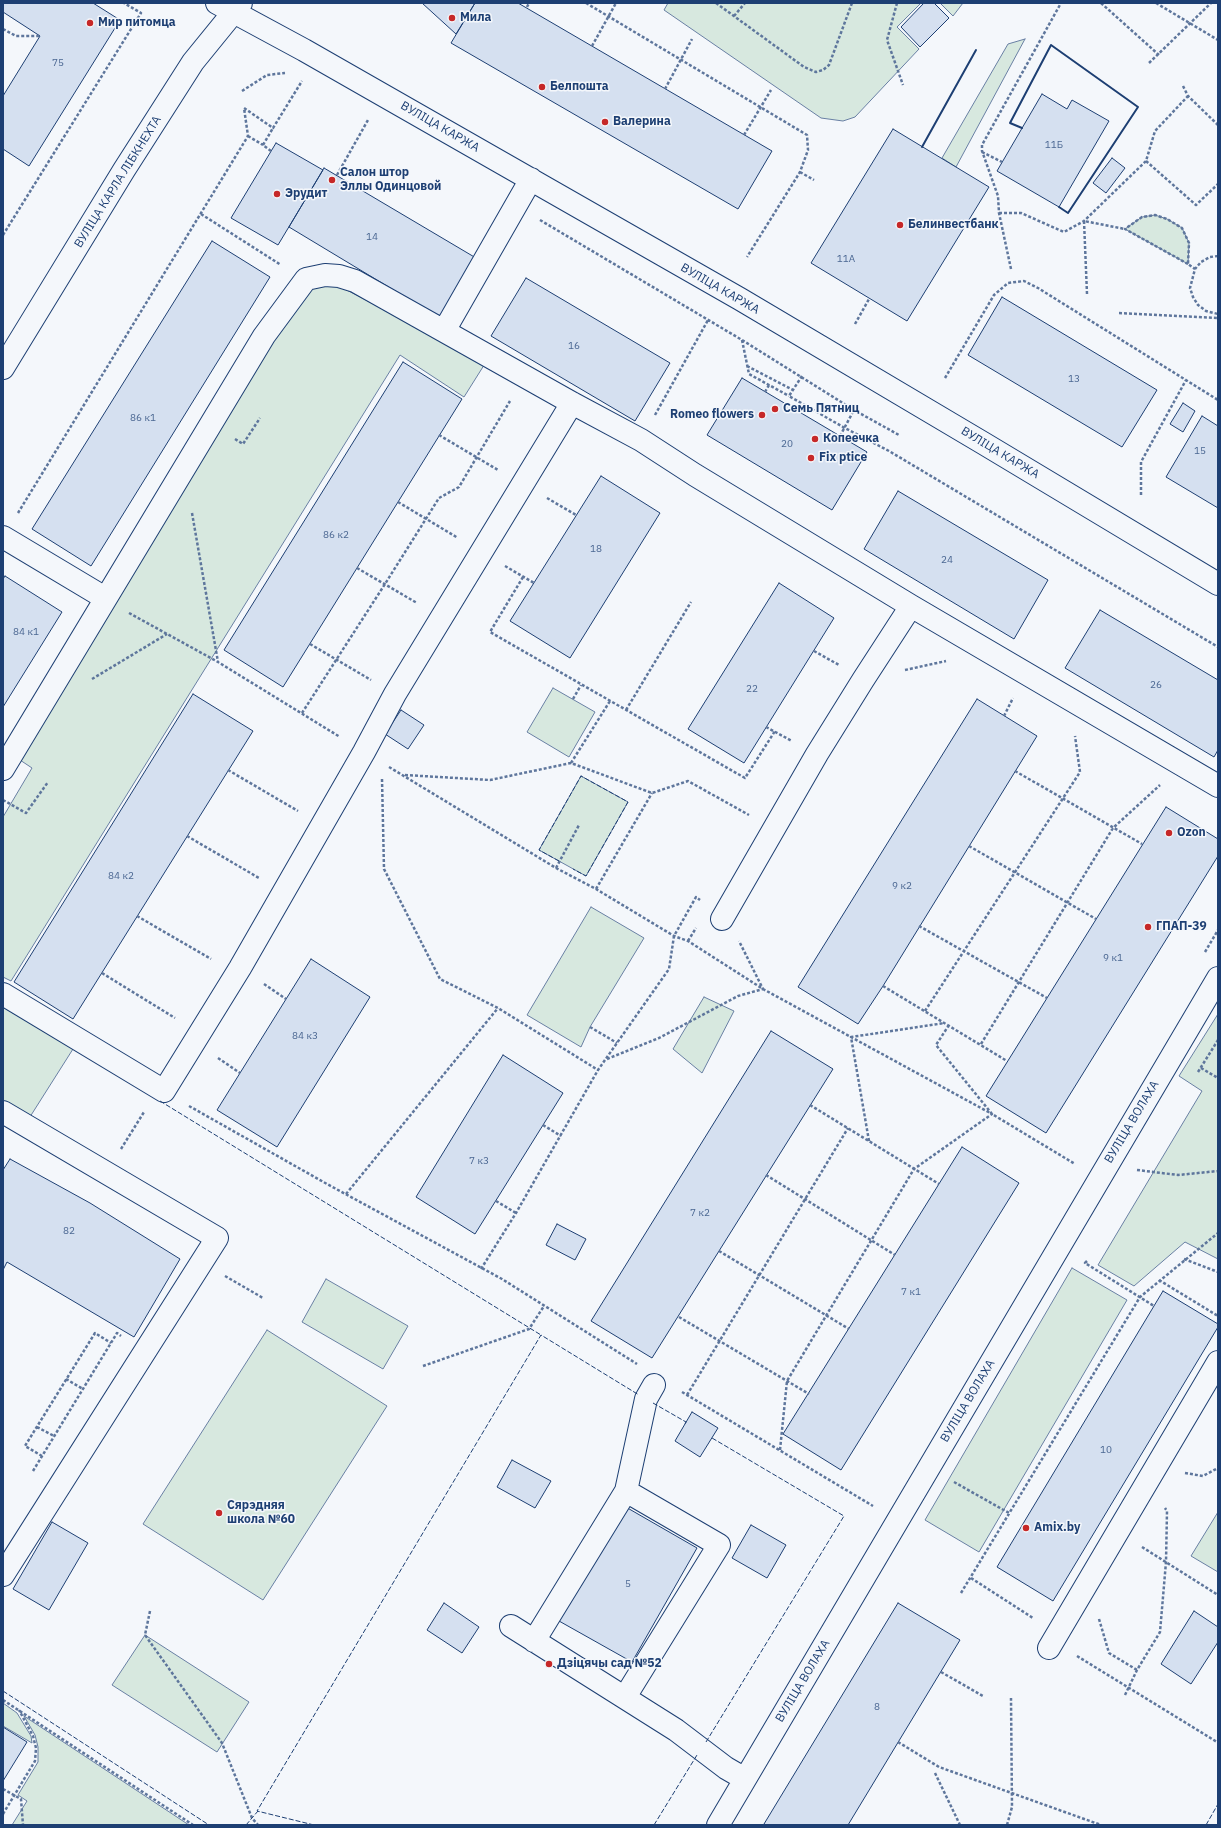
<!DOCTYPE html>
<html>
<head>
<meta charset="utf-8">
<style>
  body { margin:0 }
  #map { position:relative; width:1221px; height:1828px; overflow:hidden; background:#f4f7fb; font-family:"IBM Plex Sans",sans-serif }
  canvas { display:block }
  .frame { position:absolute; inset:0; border:4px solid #1d3f73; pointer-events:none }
</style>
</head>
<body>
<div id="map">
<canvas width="1221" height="1828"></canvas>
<div class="frame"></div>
</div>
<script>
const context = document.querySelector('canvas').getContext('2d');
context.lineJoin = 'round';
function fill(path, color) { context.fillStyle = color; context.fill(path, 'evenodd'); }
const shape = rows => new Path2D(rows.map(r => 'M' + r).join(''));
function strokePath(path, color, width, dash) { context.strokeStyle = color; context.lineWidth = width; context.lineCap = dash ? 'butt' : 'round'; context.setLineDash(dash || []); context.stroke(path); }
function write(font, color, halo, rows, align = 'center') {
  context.font = font + ' "IBM Plex Sans",sans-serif'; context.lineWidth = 3; context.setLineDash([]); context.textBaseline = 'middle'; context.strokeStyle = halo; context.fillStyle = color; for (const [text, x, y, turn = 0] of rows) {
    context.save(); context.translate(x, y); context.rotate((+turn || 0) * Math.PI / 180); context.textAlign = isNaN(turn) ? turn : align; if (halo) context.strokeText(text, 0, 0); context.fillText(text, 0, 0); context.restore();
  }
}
const green = shape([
  [668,3,921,3,897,27,919,49,855,117,843,121,821,118,664,10,668,3],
  [940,3,963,3,953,16,940,3],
  [1025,39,956,167,942,158,1008,44,1025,39],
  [1155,215,1167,219,1182,228,1189,243,1188,264,1125,229,1142,217,1155,215],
  [320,282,335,284,486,362,464,397,400,355,11,981,3,977,3,817,32,768,14,756,305,291,320,282],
  [553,688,595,712,569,757,527,732,553,688],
  [581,776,628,802,586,876,539,850,581,776],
  [591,907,644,938,590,1027,581,1047,527,1015,591,907],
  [704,997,734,1011,702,1073,673,1049,704,997],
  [3,1007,73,1049,28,1120,3,1106,3,1007],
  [1218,1014,1218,1259,1185,1242,1134,1286,1098,1265,1202,1091,1179,1076,1218,1014],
  [1072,1268,1127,1300,979,1552,925,1520,1072,1268],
  [326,1279,408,1326,383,1369,302,1322,326,1279],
  [267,1330,387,1406,263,1600,143,1524,267,1330],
  [1218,1512,1218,1572,1191,1556,1218,1512],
  [145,1635,249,1702,217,1752,112,1685,145,1635],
  [3,1703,17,1713,31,1736,32,1743,3,1726,3,1703],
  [24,1716,189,1825,12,1825,27,1801,18,1795,38,1762,38,1747,35,1735,24,1716]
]);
fill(green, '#d7e8df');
strokePath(green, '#687fa3', 1);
const building = shape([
  [3,3,93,3,120,20,29,166,3,149,3,96,40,36,3,12,3,3],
  [422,3,475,3,456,34,422,3],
  [475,3,518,3,772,151,738,209,451,43,475,3],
  [924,3,934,3,949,18,920,47,901,27,924,3],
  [1042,94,1067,109,1072,100,1109,121,1059,207,997,171,1042,94],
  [893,129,989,187,907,321,811,263,893,129],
  [276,143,323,170,278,245,231,218,276,143],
  [1112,158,1125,168,1106,193,1093,183,1112,158],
  [324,168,476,258,440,318,289,227,324,168],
  [212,241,270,277,91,566,32,529,212,241],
  [526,278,670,363,635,421,491,336,526,278],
  [1002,297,1157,390,1122,447,968,355,1002,297],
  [403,362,462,399,283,687,224,650,403,362],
  [742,378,867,452,832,510,707,435,742,378],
  [1183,403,1195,411,1183,432,1170,424,1183,403],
  [1202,416,1218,426,1218,508,1166,477,1202,416],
  [601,476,660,513,570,658,510,621,601,476],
  [898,491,1048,580,1014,639,864,549,898,491],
  [5,576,62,612,3,707,3,579,5,576],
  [779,583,834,618,744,763,688,729,779,583],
  [1100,610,1218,680,1218,750,1214,757,1065,668,1100,610],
  [193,694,253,731,73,1019,14,982,193,694],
  [977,699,1037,736,883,986,858,1024,798,987,977,699],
  [401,710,424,725,408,749,385,734,401,710],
  [1166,807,1218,839,1218,856,1046,1133,986,1096,1166,807],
  [311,959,370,997,277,1147,217,1110,311,959],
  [771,1031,833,1069,652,1358,591,1321,771,1031],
  [503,1055,563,1093,475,1234,416,1197,503,1055],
  [962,1147,1019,1183,841,1470,783,1434,962,1147],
  [10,1159,90,1203,180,1259,134,1337,7,1262,3,1270,3,1170,10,1159],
  [557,1224,586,1239,575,1260,546,1245,557,1224],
  [1163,1291,1218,1324,1218,1327,1053,1601,997,1567,1163,1291],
  [692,1412,718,1428,700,1457,675,1441,692,1412],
  [512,1460,551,1481,535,1508,497,1487,512,1460],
  [624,1506,697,1548,632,1662,559,1621,624,1506],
  [52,1522,88,1543,49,1610,13,1589,52,1522],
  [751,1525,786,1545,767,1578,732,1558,751,1525],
  [444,1603,479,1627,462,1653,427,1630,444,1603],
  [898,1603,960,1640,848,1825,767,1825,764,1824,898,1603],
  [1194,1611,1218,1627,1218,1642,1191,1684,1161,1664,1194,1611],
  [3,1727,27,1742,3,1781,3,1727]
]);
fill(building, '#d5e0f0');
strokePath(building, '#1d3f73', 1);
const minor = shape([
  [217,3,304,50,740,299,983,443,1218,584],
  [444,331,531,179],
  [3,537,105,598],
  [3,769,264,336,306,279,325,275,339,276,355,281,572,403,641,440,695,475,911,606,1218,786],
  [722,919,817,754,863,680,911,606],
  [3,994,164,1091,240,968,364,752,395,694,572,403],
  [3,1112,217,1238,3,1575],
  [626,1491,646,1399,654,1385],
  [511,1626,676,1730,726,1768,745,1779],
  [534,1641,626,1491,719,1545,625,1697],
  [1049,1648,1218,1362],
  [718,1825,1218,978]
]);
const major = shape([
  [3,368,124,170,193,62,241,3]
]);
strokePath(minor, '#1d3f73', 24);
strokePath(major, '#1d3f73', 24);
strokePath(shape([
  [586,3,807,135,808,150,800,172,747,257],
  [716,3,804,67,816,72,823,70,829,65,852,3],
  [897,3,887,40,903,85],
  [1101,3,1159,55],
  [1156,3,1218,40],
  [527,7,529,3],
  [734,16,745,3],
  [3,29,16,36,40,36],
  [592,46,616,3],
  [1149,63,1211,3],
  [1183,86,1188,96,1218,125],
  [665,89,692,39],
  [242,91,267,75,285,73],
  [744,135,771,90],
  [248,136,263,145],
  [271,151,263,145,273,128],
  [982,152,1002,162],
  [1146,161,1196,205,1218,184],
  [800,172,814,180],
  [337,175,368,120],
  [999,213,1021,213,1064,232,1084,221,1146,161,1155,131,1188,96],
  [201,214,281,265],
  [540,220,742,340,854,410,899,435],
  [3,235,141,13,124,3],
  [1218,256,1210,257,1201,262,1195,269,1190,288,1193,297,1198,305,1206,311,1218,314],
  [1188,264,1125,229,1142,217,1155,215,1167,219,1182,228,1189,243,1188,264,1195,269],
  [1011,269,999,213,998,196,982,151,982,145,1061,3],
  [1087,294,1084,221,1125,229],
  [1119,313,1218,318],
  [855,324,869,299],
  [742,340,749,374,789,396],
  [747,366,793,390],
  [802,376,789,396,843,427,889,451,1218,647],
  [945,378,994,295,1008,283,1024,281,1038,288,1218,400],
  [765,392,769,385],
  [655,415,708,320],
  [439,435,498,470],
  [840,436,854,410],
  [235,439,243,444,260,418],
  [1141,495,1141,462,1186,380],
  [547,498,576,515],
  [398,502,458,538],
  [18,513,248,136,244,108,273,128,302,81],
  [192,513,218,662],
  [505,566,534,583],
  [357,568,417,603],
  [523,577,490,632,745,778,775,731],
  [129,613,218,662,340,737],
  [310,644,371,680],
  [814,651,839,665],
  [905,670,946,661],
  [92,679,167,634],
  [573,699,581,685],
  [626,710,691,602],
  [302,713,385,584,439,498,459,487,510,401],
  [1004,716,1013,698],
  [766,727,792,741],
  [571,763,610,701],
  [389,767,556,868,596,889,674,936,688,941,763,989,992,1114,914,1169,787,1381,780,1450],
  [228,770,298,811],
  [1015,771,1142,844],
  [405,775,490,780,571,763,652,793,688,781,749,815],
  [382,779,384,869,440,979,498,1008,598,1070],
  [3,800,26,813,48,782],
  [187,836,259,878],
  [969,846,1096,919],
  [556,868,579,825],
  [596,889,652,793],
  [137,916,211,959],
  [919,926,1047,998],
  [688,941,696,928],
  [1205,952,1218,930],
  [102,973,175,1018],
  [264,984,286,999],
  [883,986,1007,1061],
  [925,1011,1080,772,1075,736],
  [949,1025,936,1045,992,1114,1075,1164],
  [590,1027,617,1043],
  [981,1044,1113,828,1160,785],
  [218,1058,240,1073],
  [607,1059,659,1038,738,996,763,989,739,941],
  [1201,1068,1218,1078],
  [1198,1072,1218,1040],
  [810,1105,939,1184],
  [189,1106,327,1184,502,1279,637,1364],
  [543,1125,561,1136],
  [869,1141,851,1037,945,1023],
  [121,1149,144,1112],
  [1137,1170,1178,1175,1218,1171],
  [766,1175,895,1255],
  [346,1194,498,1008],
  [496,1201,516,1213],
  [719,1251,849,1329],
  [1184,1259,1218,1272],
  [1087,1261,1085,1263,1154,1306],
  [481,1269,516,1213,598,1070,669,969,674,936,696,897,700,900],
  [225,1276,263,1298],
  [1159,1280,1218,1316],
  [679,1317,809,1394],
  [423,1366,529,1329,544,1306],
  [66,1379,83,1389],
  [682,1392,873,1506],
  [687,1395,848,1128],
  [37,1427,54,1436],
  [42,1456,25,1446,95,1333,111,1343],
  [33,1471,117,1333,121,1336],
  [1185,1473,1203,1476,1218,1468],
  [954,1482,1009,1513],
  [1142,1547,1218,1595],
  [971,1578,1033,1618],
  [961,1593,1140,1297,1218,1233],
  [150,1611,145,1635,222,1743,252,1818,258,1825],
  [1099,1619,1109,1653,1137,1670],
  [1077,1656,1217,1742],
  [941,1672,983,1696],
  [1125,1695,1137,1670,1160,1632,1166,1562,1167,1511,1165,1508],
  [3,1700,193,1825],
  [898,1742,939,1767,1101,1825],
  [935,1773,960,1825],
  [3,1789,21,1799,23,1825],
  [3,1814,35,1761,36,1748,33,1736,19,1710],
  [1007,1825,1012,1807,1011,1698]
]), '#5e769c', 2.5, [3, 2]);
strokePath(minor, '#f4f7fb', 22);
strokePath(major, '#f4f7fb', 22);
strokePath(shape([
  [559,861,539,850,581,776,628,802,586,876,573,869],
  [160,1101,541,1335,540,1336],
  [653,1403,686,1422,685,1424],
  [3,1691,209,1825],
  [706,1742,844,1516,712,1438,711,1439],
  [246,1825,258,1811],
  [314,1825,257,1811,541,1335,639,1395],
  [654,1825,697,1755],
  [1206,1825,1218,1804]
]), '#1d3f73', 1, [5, 2]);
strokePath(shape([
  [1022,128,1010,123,1051,45,1138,107,1068,213,1059,207],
  [922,147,976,50]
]), '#1d3f73', 2);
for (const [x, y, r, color] of [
  [452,18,4,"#c62828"],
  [90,23,4,"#c62828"],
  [542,87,4,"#c62828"],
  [605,122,4,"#c62828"],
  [332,180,4,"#c62828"],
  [277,194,4,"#c62828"],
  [900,225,4,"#c62828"],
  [775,409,4,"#c62828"],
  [762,415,4,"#c62828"],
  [815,439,4,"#c62828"],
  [811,458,4,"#c62828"],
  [1169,833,4,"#c62828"],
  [1148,927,4,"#c62828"],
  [219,1513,4,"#c62828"],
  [1026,1528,4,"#c62828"],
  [549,1664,4,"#c62828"]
]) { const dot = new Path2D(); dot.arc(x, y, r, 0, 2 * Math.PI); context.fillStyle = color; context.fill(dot); strokePath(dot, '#f4f7fb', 1.5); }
write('10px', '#4b6792', null, [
  ["75",58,63],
  ["11Б",1054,145],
  ["14",372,237],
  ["11А",846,259],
  ["16",574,346],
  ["13",1074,379],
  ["86 к1",143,418],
  ["20",787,444],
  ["15",1200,451],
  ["86 к2",336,535],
  ["18",596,549],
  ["24",947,560],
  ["84 к1",26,632],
  ["26",1156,685],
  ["22",752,689],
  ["84 к2",121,876],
  ["9 к2",902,886],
  ["9 к1",1113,958],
  ["84 к3",305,1036],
  ["7 к3",479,1161],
  ["7 к2",700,1213],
  ["82",69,1231],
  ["7 к1",911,1292],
  ["10",1106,1450],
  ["5",628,1584],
  ["8",877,1707]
]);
write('bold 12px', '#1d3f73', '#f4f7fb', [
  ["Мила",460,18],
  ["Мир питомца",98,23],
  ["Белпошта",550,87],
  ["Валерина",613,122],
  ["Салон штор",340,173],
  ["Эллы Одинцовой",340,187],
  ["Эрудит",285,194],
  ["Белинвестбанк",908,225],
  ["Семь Пятниц",783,409],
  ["Romeo flowers",754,415,"right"],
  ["Копеечка",823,439],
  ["Fix ptice",819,458],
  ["Ozon",1177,833],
  ["ГПАП-39",1156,927],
  ["Сярэдняя",227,1506],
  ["школа №60",227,1520],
  ["Amix.by",1034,1528],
  ["Дзіцячы сад №52",557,1664]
], 'left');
write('12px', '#1d3f73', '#f4f7fb', [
  ["ВУЛІЦА КАРЖА",440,127,30],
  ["ВУЛІЦА КАРЛА ЛІБКНЕХТА",118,182,-58],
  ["ВУЛІЦА КАРЖА",720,289,30],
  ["ВУЛІЦА КАРЖА",1000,453,31],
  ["ВУЛІЦА ВОЛАХА",1132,1122,-59],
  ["ВУЛІЦА ВОЛАХА",968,1401,-59],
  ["ВУЛІЦА ВОЛАХА",803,1681,-59]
]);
</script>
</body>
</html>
